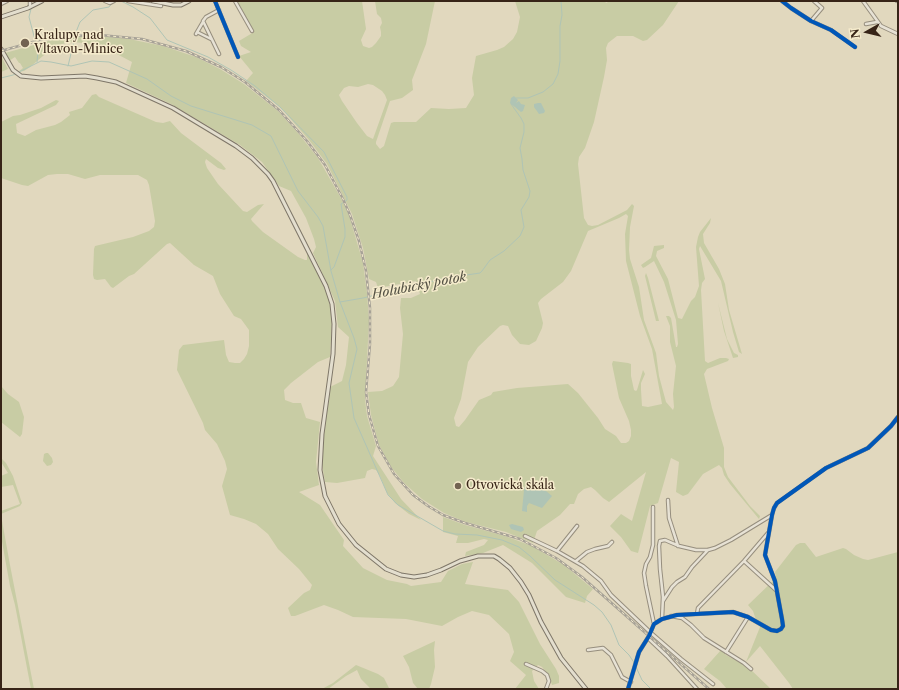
<!DOCTYPE html>
<html>
<head>
<meta charset="utf-8">
<style>
  body { margin:0 }
  #map { position:relative; width:899px; height:690px; overflow:hidden; background:#e1d8be; font-family:"Libre Caslon Text",serif }
  canvas { display:block }
  .frame { position:absolute; inset:0; border:2px solid #372417; pointer-events:none }
  .north { position:absolute; left:847px; top:12px; width:40px; height:40px; -webkit-text-stroke:3px #f5ebcc; paint-order:stroke; rotate:262deg; font-size:11px; font-weight:700; line-height:16px; text-align:center; color:#372417 }
  .north::after { content:''; display:block; margin:auto; width:14px; height:18px; background:#372417; clip-path:polygon(50% 0,100% 100%,50% 72%,0 100%) }
</style>
</head>
<body>
<div id="map">
<canvas width="899" height="690"></canvas>
<div class="frame"></div>
<div class="north">N</div>
</div>
<script>
const context = document.querySelector('canvas').getContext('2d');
context.lineJoin = 'round';
function fill(path, color) { context.fillStyle = color; context.fill(path, 'evenodd'); }
const shape = rows => new Path2D(rows.map(r => 'M' + r).join(''));
function strokePath(path, color, width, dash) { context.strokeStyle = color; context.lineWidth = width; context.lineCap = dash ? 'butt' : 'round'; context.setLineDash(dash || []); context.stroke(path); }
function write(font, color, halo, rows, align = 'center') {
  context.font = font + ' "Libre Caslon Text",serif'; context.lineWidth = 3; context.setLineDash([]); context.textBaseline = 'middle'; context.strokeStyle = halo; context.fillStyle = color; for (const [text, x, y, turn = 0] of rows) {
    context.save(); context.translate(x, y); context.rotate((+turn || 0) * Math.PI / 180); context.textAlign = isNaN(turn) ? turn : align; if (halo) context.strokeText(text, 0, 0); context.fillText(text, 0, 0); context.restore();
  }
}
fill(shape([
  [237,1,362,1,366,29,361,40,363,46,369,48,372,47,376,43,381,36,381,32,380,27,382,23,381,18,377,14,375,1,435,1,426,44,412,80,413,90,402,98,390,101,376,142,376,144,380,149,384,146,391,123,394,122,416,122,431,108,449,109,466,108,474,95,472,78,476,56,497,50,504,47,513,39,517,32,520,17,515,1,603,1,607,3,608,1,679,1,663,25,647,40,643,41,633,36,617,36,608,43,606,48,607,60,604,77,594,122,585,148,579,157,578,164,584,218,588,225,592,226,598,225,627,210,632,204,634,206,630,227,629,250,630,259,639,287,644,320,656,353,659,376,666,402,673,410,674,407,673,394,676,366,670,342,670,326,666,316,669,316,671,318,676,347,677,347,678,344,676,320,664,282,654,261,645,267,643,268,641,265,651,258,654,246,664,245,664,248,657,251,656,256,668,279,678,318,682,319,691,301,695,297,699,286,696,247,698,237,700,232,711,218,710,223,703,234,704,243,719,269,725,284,729,310,742,354,739,352,733,332,721,281,700,246,699,249,705,279,702,283,701,290,705,361,708,363,720,358,726,358,729,359,728,361,707,369,704,374,712,408,724,448,724,467,728,477,750,506,760,516,759,519,730,484,724,475,722,468,719,465,703,474,688,494,683,496,676,492,679,462,671,458,658,503,650,506,638,553,631,551,621,537,610,526,621,514,632,521,646,472,609,502,603,498,595,490,591,487,584,489,578,494,574,504,570,504,560,515,537,531,533,543,506,532,466,522,444,513,422,499,404,483,391,467,379,445,371,415,368,392,382,391,393,386,399,377,403,334,400,308,401,298,411,298,420,294,416,281,378,288,376,282,369,279,363,248,352,214,327,164,309,140,281,108,246,81,253,73,239,56,251,52,241,46,239,41,254,32],
  [368,84,373,85,382,91,385,95,387,100,373,139,367,136,357,123,342,101,339,95,344,88,349,86,358,87],
  [626,214,628,216,625,234,626,261,640,316,652,349,662,404,648,407,642,406,641,390,641,383,645,374,643,370,637,390,636,391,634,390,631,376,631,364,628,363,613,361,612,364,619,398,629,421,631,430,631,436,629,441,626,443,621,443,616,436,605,429,598,418,578,393,568,384,517,388,493,392,491,395,479,400,465,420,459,427,456,426,454,418,461,399,468,362,478,347,500,326,503,325,508,326,512,335,520,344,529,345,536,341,542,328,543,323,538,303,541,299,563,282,571,271,588,231,619,218],
  [100,36,129,39,163,46,196,57,220,69,244,84,278,111,298,133,318,158,342,200,349,215,363,263,367,293,369,321,365,399,367,416,376,446,373,456,401,499,421,520,409,514,395,503,387,493,380,476,376,470,372,469,367,471,365,478,337,483,325,482,321,458,324,427,330,387,342,381,346,365,349,337,338,327,335,301,326,281,313,253,316,247,314,239,306,218,291,191,279,186,262,162,240,145,171,104,126,83,132,62,115,53,99,46,84,43,73,42,62,44,50,50,30,67,24,71,18,72,23,68,20,63,19,63,15,57,9,61,5,53,52,40,72,37],
  [1,56,8,69,1,72],
  [96,94,99,97,156,122,163,123,170,121,181,133,221,163,226,169,224,170,218,168,206,159,205,162,207,168,218,184,243,211,247,212,258,205,264,204,251,219,252,221,263,232,298,257,305,260,307,260,307,253,324,286,329,298,332,321,330,357,318,362,291,383,284,390,285,400,293,403,301,403,306,418,320,422,316,462,319,485,299,492,320,505,344,540,343,546,363,568,387,580,407,584,411,586,441,582,448,571,462,564,473,562,465,584,508,590,519,602,540,644,556,669,559,676,559,683,552,685,548,674,542,667,538,665,532,671,534,681,539,689,515,689,526,675,510,661,514,652,509,634,489,615,472,611,458,617,442,626,406,619,353,617,338,610,324,605,295,616,291,616,288,608,304,593,310,590,312,585,299,569,278,549,268,534,256,524,244,519,230,515,222,486,227,469,225,461,217,444,205,430,203,423,177,370,179,350,183,345,224,340,226,355,229,362,235,363,240,363,244,359,247,354,249,346,249,330,241,319,234,316,220,294,213,276,194,265,170,243,167,244,134,274,129,276,113,288,111,287,105,279,97,280,94,279,93,275,94,249,95,246,133,237,149,231,154,227,155,221,149,185,147,180,138,175,100,175,85,179,68,174,57,174,48,175,28,186,22,185,1,178,1,122,13,116,20,115,41,108,56,100,59,101,56,105,16,124,17,133,25,136,36,130,55,125,61,122,70,115,69,112,82,108,92,95],
  [646,273,648,278,659,321,656,321,645,276],
  [718,303,727,339,734,353,738,355,738,357,733,358,724,331],
  [1,386,8,394,19,402,24,417,22,434,20,437,1,422],
  [46,453,48,453,52,458,53,462,51,465,47,466,43,461,44,454],
  [1,458,6,463,13,476,22,503,20,506,1,514,1,511,20,504,13,485,1,487,1,476,8,473,1,462],
  [1,515,10,565,34,689,31,689,15,605,10,586,1,536],
  [443,517,465,525,505,536,532,546,564,565,593,589,587,596,585,603,566,597,532,563,503,545,483,553,465,556,466,552,484,545,488,540,484,539,468,543,456,543,458,536,443,532],
  [800,543,805,543,816,557,843,548,846,549,854,555,863,559,868,560,898,552,898,689,793,689,789,683,760,646,746,662,760,627,755,617,753,611,748,605,776,578,775,572,796,545],
  [435,641,434,650,435,667,431,684,429,689,418,689,413,683,409,667,403,656],
  [721,650,726,655,748,667,771,689,727,689,720,681,704,669],
  [356,665,378,674,384,678,389,688,371,689,361,679,357,670,346,676,328,689,322,689,333,683]
]), '#c8cca4');
fill(shape([
  [514,96,518,100,516,103,519,101,521,104,525,105,523,111,521,112,510,103,511,98],
  [538,103,541,103,545,111,544,113,539,114,534,107,534,104],
  [528,486,546,491,552,496,542,508,529,503,527,506,527,512,522,511,524,490,525,487],
  [512,524,523,527,524,530,521,532,511,529,509,525]
]), '#afc4b5');
strokePath(shape([
  [121,1,133,7,150,18,167,40,208,57,231,70,255,86,280,107,324,152,347,197,347,200,341,204,345,229,345,237,334,267,331,270],
  [31,9,29,17,35,40],
  [76,32,80,22,93,10,109,7,112,3],
  [36,44,38,51,37,62],
  [68,66,75,37],
  [1,78,13,75,41,61,51,62,71,66,92,61,109,62,147,79,171,96,191,106,252,125,271,136,298,191,318,217,323,226,331,271,340,302,354,338,357,349,349,383,354,418,388,495,398,505,443,531,455,534,477,535,502,540,519,547,530,556,555,580,594,605,602,612,611,625,619,645,629,655,635,664],
  [516,98,528,98,543,92,553,84,558,74,560,61,560,26,562,15,561,1],
  [340,302,363,298,446,278,480,273,482,271,490,260,504,251,520,236,524,227,521,210,529,197,530,191,523,170,522,159,520,148,524,132,524,124,521,118,511,104],
  [636,667,642,680,651,689]
]), '#afc4b5', 1);
const minor = shape([
  [105,1,110,3,114,1],
  [128,1,161,6],
  [215,1,238,57],
  [235,1,252,31],
  [782,1,791,8,811,21,831,30,855,47],
  [863,1,881,26,898,34],
  [897,1,898,1],
  [1,4,7,1],
  [30,7,30,1],
  [811,21,822,8,814,1],
  [866,24,877,22],
  [197,32,211,39],
  [196,34,203,22],
  [219,54,203,21,206,17,219,10],
  [668,500,669,518,678,546],
  [653,507,653,545,650,557,646,564,644,573,646,586,654,624],
  [525,536,557,551,583,566,601,581,611,595,651,633,681,659,713,684],
  [557,551,577,526],
  [576,561,587,552,595,549,608,546,612,542],
  [744,561,777,591],
  [663,601,672,587,677,582,685,577,692,567,708,550],
  [697,614,698,608,744,561,768,533],
  [671,616,682,618,691,625,704,638,744,663,751,669],
  [662,619,663,597,660,569,659,546,660,541,665,540,679,546,696,550,708,550,715,548,731,540,772,515],
  [648,638,667,656,697,689],
  [588,650,603,648,611,655,622,677,631,682],
  [726,652,748,617],
  [526,664,542,671,547,675,549,681,546,689],
  [628,689,639,652,649,636,654,624,662,619,677,615,733,612,748,617,771,630,777,631,781,629,783,626,782,619,775,581,765,555,772,515,774,508,777,503,826,468,868,448,891,426,898,417]
]);
const major = shape([
  [153,1,173,5,181,5,189,1],
  [1,17,28,8,42,1],
  [1,49,13,70,21,76,41,78,85,76,97,78,116,82,138,92,173,108,236,146,252,158,268,174,273,181,326,286,332,304,334,324,333,354,322,434,320,470,325,496,339,524,356,545,386,569,401,575,414,577,427,575,441,570,460,561,478,556,494,556,499,559,510,568,521,582,529,595,541,622,561,658,586,689]
]);
strokePath(minor, '#968e7e', 4.5);
strokePath(major, '#7e7668', 5);
strokePath(minor, '#e7e2d5', 2.5);
strokePath(major, '#e3dece', 3);
const rail = shape([
  [1,51,40,40,72,36,100,35,142,39,186,51,221,67,245,82,279,110,307,141,325,165,343,199,350,215,359,241,366,271,370,308,370,344,366,392,369,415,378,446,394,474,413,495,428,506,443,515,465,523,520,539,556,558,582,577,709,689]
]);
strokePath(rail, '#a7a297', 2.5);
strokePath(rail, '#f5ebcc', 1, [3]);
strokePath(shape([
  [215,1,238,57],
  [782,1,791,8,811,21,831,30,855,47],
  [628,689,639,652,649,636,654,624,662,619,677,615,733,612,748,617,771,630,777,631,781,629,783,626,782,619,775,581,765,555,772,515,774,508,777,503,826,468,868,448,891,426,898,417]
]), '#0057b8', 4);
for (const [x, y, r, color] of [
  [25,43,5,"#726351"],
  [458,486,4,"#726351"]
]) { const dot = new Path2D(); dot.arc(x, y, r, 0, 2 * Math.PI); context.fillStyle = color; context.fill(dot); strokePath(dot, '#f5ebcc', 1.5); }
write('12px', '#372417', '#f5ebcc', [
  ["Kralupy nad",34,36],
  ["Vltavou-Minice",34,50],
  ["Otvovická skála",466,486]
], 'left');
write('italic 13px', '#555245', '#f5ebcc', [
  ["Holubický potok",419,286,-11]
]);
</script>
</body>
</html>
